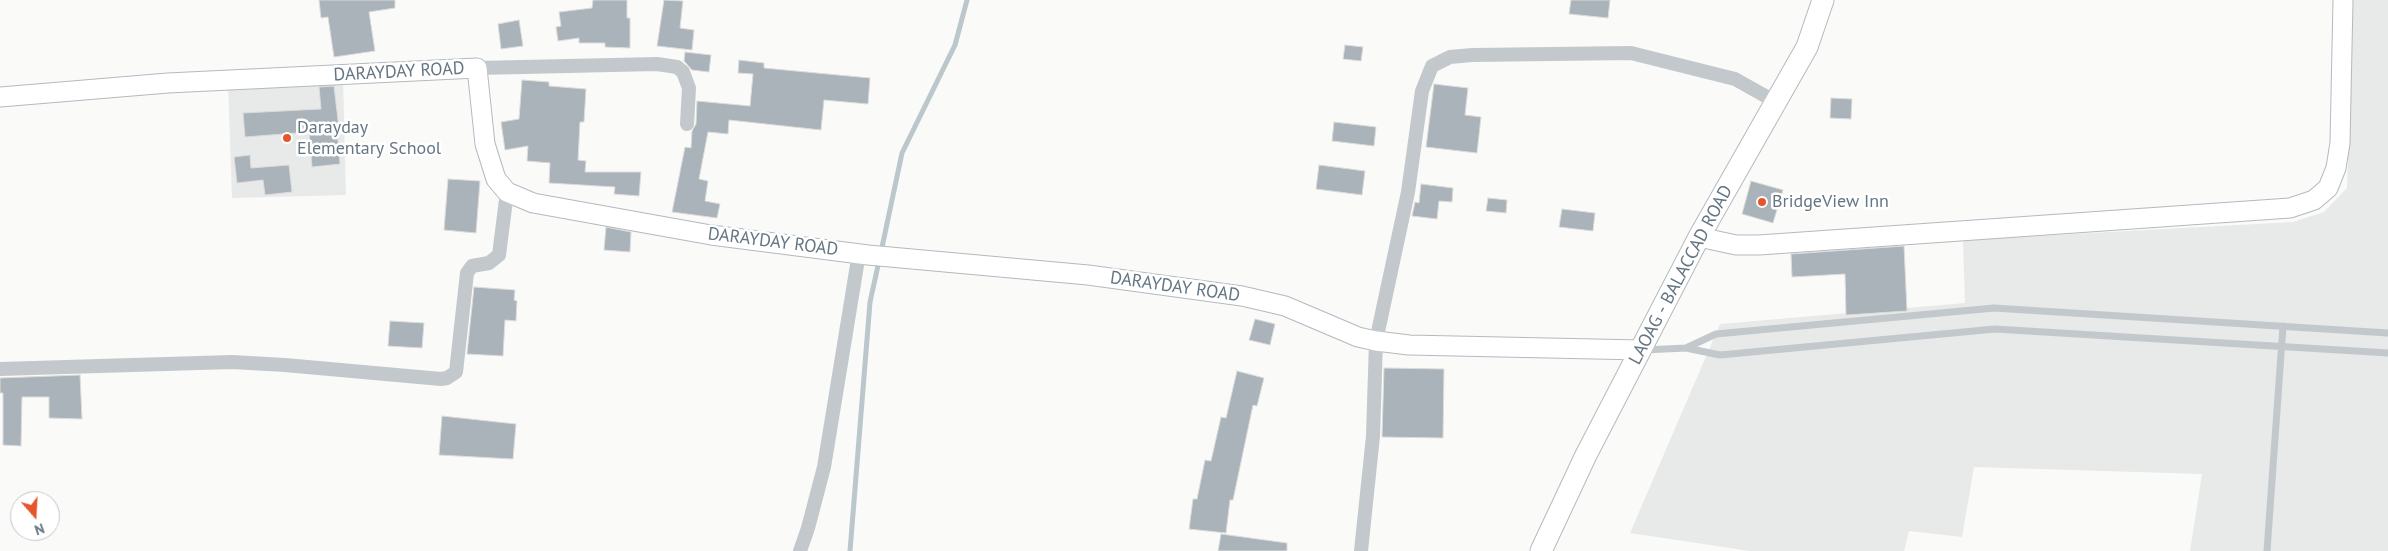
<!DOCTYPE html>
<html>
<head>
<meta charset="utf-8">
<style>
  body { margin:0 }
  #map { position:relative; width:2388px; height:551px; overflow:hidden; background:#fafaf8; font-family:"PT Sans",sans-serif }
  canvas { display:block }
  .north { position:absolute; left:10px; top:491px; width:50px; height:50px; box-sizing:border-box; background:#fff; border:1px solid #c1c8cd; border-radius:50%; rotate:161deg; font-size:14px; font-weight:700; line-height:20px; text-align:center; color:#657683 }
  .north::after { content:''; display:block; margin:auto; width:18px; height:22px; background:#e4572e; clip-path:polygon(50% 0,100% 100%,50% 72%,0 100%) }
</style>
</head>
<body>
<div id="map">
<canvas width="2388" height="551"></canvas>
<div class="north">N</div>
</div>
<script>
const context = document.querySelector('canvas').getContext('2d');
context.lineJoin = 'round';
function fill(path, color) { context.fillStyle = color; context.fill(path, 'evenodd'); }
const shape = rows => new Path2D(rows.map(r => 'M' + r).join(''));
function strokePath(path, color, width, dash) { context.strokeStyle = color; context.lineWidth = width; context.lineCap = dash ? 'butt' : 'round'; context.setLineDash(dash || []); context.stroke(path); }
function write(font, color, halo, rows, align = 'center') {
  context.font = font + ' "PT Sans",sans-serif'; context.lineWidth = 5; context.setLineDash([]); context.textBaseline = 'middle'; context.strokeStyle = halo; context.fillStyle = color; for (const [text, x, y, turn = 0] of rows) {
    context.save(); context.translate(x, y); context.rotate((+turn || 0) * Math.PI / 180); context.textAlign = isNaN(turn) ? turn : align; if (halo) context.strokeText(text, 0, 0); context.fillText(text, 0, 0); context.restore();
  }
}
fill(shape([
  [2353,0,2388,0,2388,551,2190,551,2202,474,1974,467,1962,537,1909,531,1904,551,1750,551,1630,533,1720,324,1965,303,1963,240,2293,222,2324,212,2347,188],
  [343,78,346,195,232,198,228,82]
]), '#e8e9e9');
strokePath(shape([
  [881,252,902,153,955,45,967,0],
  [850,551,870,302,879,261]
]), '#bbc7cb', 5);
const building = shape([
  [319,0,395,0,395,8,369,12,375,51,334,57,328,17,321,18,319,0],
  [593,0,627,0,627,18,630,18,630,48,605,47,605,43,579,43,579,38,558,41,556,27,561,26,559,12,592,8,593,0],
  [664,0,683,1,680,28,694,30,692,50,657,46,664,0],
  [1571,0,1610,0,1608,18,1569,14,1571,0],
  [519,20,523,46,501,49,498,24,519,20],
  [1345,45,1363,47,1361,61,1343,59,1345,45],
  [685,52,711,55,709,72,692,70,684,61,685,52],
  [739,60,764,63,764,68,870,78,868,104,824,100,821,130,729,120,728,134,708,132,699,179,708,181,705,201,720,204,717,218,672,212,685,147,691,148,692,131,696,124,697,101,750,106,753,74,738,73,739,60],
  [522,80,549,82,549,86,586,89,584,122,580,122,578,160,586,161,585,172,641,172,639,196,614,194,615,187,549,183,550,163,527,161,528,146,505,150,501,122,519,119,522,80],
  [1434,84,1468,88,1465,115,1481,117,1477,153,1426,147,1434,84],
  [334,86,339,129,337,130,340,164,312,167,309,132,245,137,243,113,321,109,319,87,334,86],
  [1831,98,1852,99,1851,119,1830,118,1831,98],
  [1334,122,1376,127,1374,146,1332,141,1334,122],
  [250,155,251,168,289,165,292,192,265,195,263,180,237,183,234,157,250,155],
  [1319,165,1365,171,1362,195,1316,189,1319,165],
  [448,179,480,181,476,233,444,230,448,179],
  [1751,181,1783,190,1773,223,1742,214,1751,181],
  [1421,184,1453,188,1452,202,1439,201,1437,219,1412,216,1415,202,1419,203,1421,184],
  [1488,198,1507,200,1506,213,1486,211,1488,198],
  [1562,209,1595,213,1593,231,1559,227,1562,209],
  [606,227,631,232,630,252,604,250,606,227],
  [1904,246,1907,311,1846,315,1845,274,1792,277,1791,254,1904,246],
  [474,287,515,290,514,300,517,301,516,321,505,320,503,356,467,354,474,287],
  [1255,319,1275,324,1270,345,1249,340,1255,319],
  [390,321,424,323,422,348,388,346,390,321],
  [1384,368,1444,369,1443,438,1382,437,1384,368],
  [1237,371,1264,378,1257,406,1253,405,1233,500,1230,500,1226,533,1189,529,1193,499,1197,499,1205,460,1211,461,1221,417,1226,418,1237,371],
  [80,375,82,419,49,418,49,397,22,397,21,446,3,445,3,393,0,393,0,378,80,375],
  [442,416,516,424,513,459,439,455,442,416],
  [1221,534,1287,543,1287,551,1218,551,1221,534]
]);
fill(building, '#aab3b9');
strokePath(building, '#dcdcda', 1);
const secondary = shape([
  [0,97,168,83,477,68,485,144,496,179,507,192,533,203,711,235,868,255,1088,275,1242,296,1285,306,1358,337,1376,341,1409,345,1641,350],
  [1699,237,1736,245,1759,245,2290,208,2314,200,2328,188,2336,168,2340,143,2343,0]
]);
const primary = shape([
  [1541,551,1586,455,1699,237,1807,47,1823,0]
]);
strokePath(secondary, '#b3babf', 21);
strokePath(primary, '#b5babe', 23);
strokePath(shape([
  [1686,348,1716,334,1994,308,2388,333],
  [1644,350,1686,348,1720,355,1995,329,2388,353],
  [2267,551,2283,326]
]), '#c3c8cc', 7);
strokePath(shape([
  [477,68,657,64,677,67,683,72,689,88,687,124],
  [0,369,232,362,285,365,441,379,447,378,456,372,467,273,472,266,489,263,499,255,507,192],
  [800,551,808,528,824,467,859,253],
  [1361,551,1373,436,1376,341,1408,192,1422,91,1432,66,1450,57,1472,55,1631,53,1735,79,1776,102]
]), '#c3c8cc', 14);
strokePath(secondary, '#fff', 19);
strokePath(primary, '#fff', 21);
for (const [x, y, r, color] of [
  [287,138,5,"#e4572e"],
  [1762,202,5,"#e4572e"]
]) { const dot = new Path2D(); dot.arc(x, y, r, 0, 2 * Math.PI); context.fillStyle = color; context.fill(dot); strokePath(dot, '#fff', 2); }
write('18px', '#657683', '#fff', [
  ["DARAYDAY ROAD",399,72,-3],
  ["DARAYDAY ROAD",773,242,7],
  ["LAOAG - BALACCAD ROAD",1681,275,-62],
  ["DARAYDAY ROAD",1175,287,8]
]);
write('18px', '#657683', '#fff', [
  ["Darayday",297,128],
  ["Elementary School",297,149],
  ["BridgeView Inn",1772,202]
], 'left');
</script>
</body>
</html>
